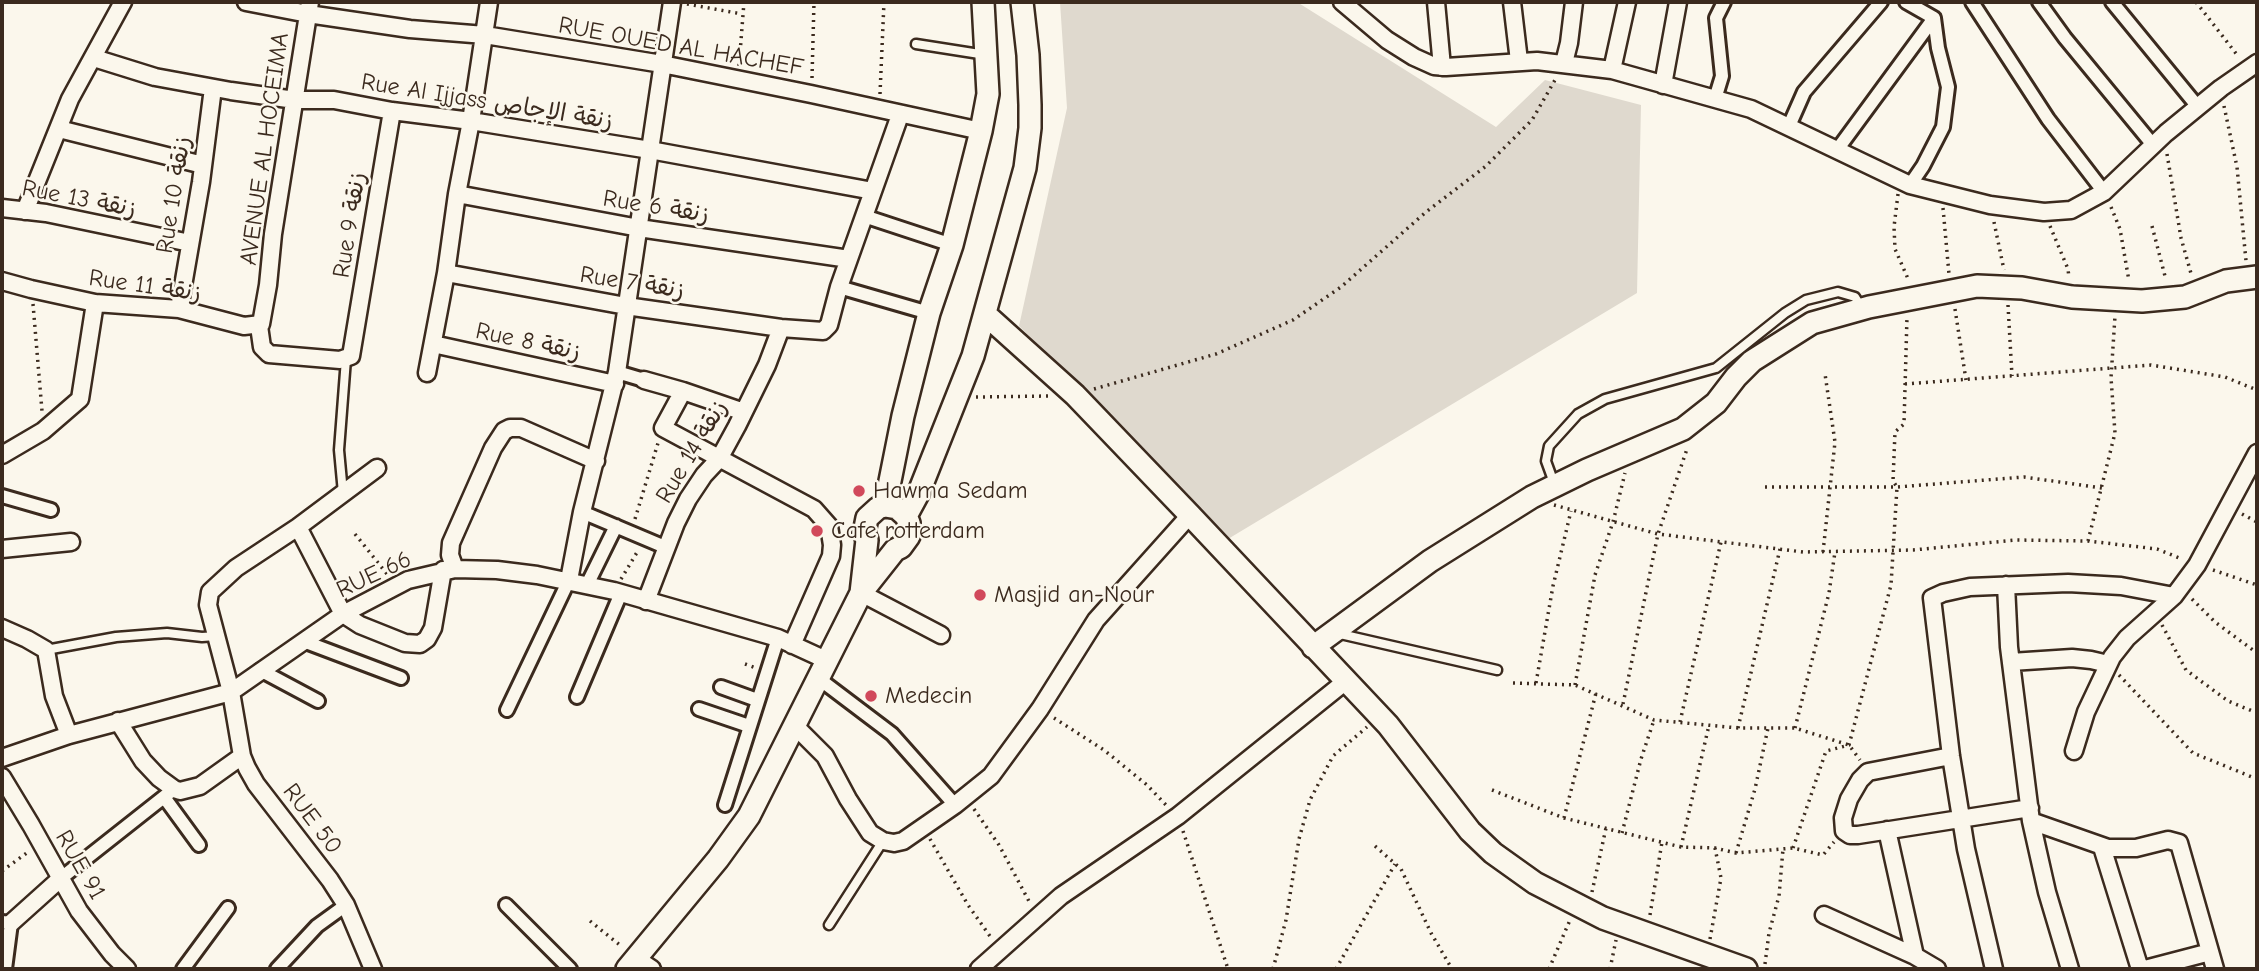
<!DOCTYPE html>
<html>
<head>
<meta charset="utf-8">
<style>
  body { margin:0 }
  #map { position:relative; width:2259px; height:971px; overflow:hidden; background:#fbf7ec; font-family:"Comic Neue",sans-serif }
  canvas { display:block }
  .frame { position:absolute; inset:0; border:4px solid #3b2a1e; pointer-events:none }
</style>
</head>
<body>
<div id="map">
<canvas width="2259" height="971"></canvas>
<div class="frame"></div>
</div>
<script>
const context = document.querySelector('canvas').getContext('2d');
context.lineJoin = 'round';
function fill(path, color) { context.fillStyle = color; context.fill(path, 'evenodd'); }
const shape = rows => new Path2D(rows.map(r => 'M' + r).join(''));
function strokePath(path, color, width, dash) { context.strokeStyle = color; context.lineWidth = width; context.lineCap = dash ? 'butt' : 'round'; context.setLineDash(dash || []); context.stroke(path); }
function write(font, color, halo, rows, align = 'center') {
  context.font = font + ' "Comic Neue","Playpen Sans Arabic",sans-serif'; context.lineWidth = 5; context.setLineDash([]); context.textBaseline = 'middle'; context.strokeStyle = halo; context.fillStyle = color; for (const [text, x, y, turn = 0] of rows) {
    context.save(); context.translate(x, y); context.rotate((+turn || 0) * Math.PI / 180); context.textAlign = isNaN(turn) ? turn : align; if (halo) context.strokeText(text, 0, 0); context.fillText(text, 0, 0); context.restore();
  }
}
fill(shape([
  [1060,2,1297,2,1496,127,1545,80,1641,105,1637,293,1228,539,1019,326,1067,108]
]), '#dfd9ce');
const service = shape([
  [916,44,986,55],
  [1554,483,1546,461,1549,446,1578,414,1605,399,1716,368,1785,313,1806,300,1838,292,1855,297,1861,307],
  [343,493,339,450,346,359],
  [1336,633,1497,670],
  [46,650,116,637,167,633,202,637,216,636],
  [829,925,883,841]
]);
const pedestrian = shape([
  [1906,2,1934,18],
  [1972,2,2048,119,2104,192],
  [2039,2,2065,38,2153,145],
  [2112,2,2198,107],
  [1715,99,1722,76,1716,18,1724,2],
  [1789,126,1804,92,1881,2],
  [1837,150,1934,18],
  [1910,185,1923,166,1943,127,1948,87,1938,48,1934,18],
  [864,216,952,245],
  [839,287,929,313],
  [617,372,644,380],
  [2,496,51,510],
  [582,512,665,547],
  [587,585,616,526],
  [303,641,401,678],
  [260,670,318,701],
  [818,678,892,734,955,805],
  [721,687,757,700],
  [577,697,621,593],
  [699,709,749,726],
  [507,710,569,580],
  [164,797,199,845],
  [725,805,778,638],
  [60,879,174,789],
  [506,905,570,969],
  [2,922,11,923,5,969],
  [183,969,228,908],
  [277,969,317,926,346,905]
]);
const minor = shape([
  [246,2,308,14,410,29,485,35,662,64,811,94,981,131],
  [1342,2,1387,40,1414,57,1434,66,1446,67,1537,61,1612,70,1751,109,1910,185,1990,205,2044,212,2071,210,2104,192,2166,133,2221,88,2257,63],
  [1436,2,1442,67],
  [1512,2,1519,61],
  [94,58,155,77,231,91,295,100,334,100,392,111,471,121,650,150,873,191],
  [1564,63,1569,43,1574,2],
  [1612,70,1627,2],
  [1663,85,1678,2],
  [59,129,203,165],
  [457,194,639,228,849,259],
  [2,208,46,213,190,243],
  [25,211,70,99,123,2],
  [446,273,626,306,781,328,823,331,829,325,839,287,900,115],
  [2,281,31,289,95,303,179,309,244,326,261,324,268,285,273,234,310,2],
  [179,309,201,182,213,88],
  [259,326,262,347,269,354,340,360,351,356,392,111],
  [433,344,615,384],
  [427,373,446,273,457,194,471,121,489,2],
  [644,380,683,391],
  [744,412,683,391,663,428,814,509,829,526,832,545,831,556,792,645],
  [2,455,43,431,80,399,95,303],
  [298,527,343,614,360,625,405,643,420,644,427,639,433,628,443,570],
  [2,549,71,542],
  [455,569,450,555,451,543,493,448,504,431,510,428,521,428,596,461],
  [569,580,582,512,617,372,672,2],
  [2006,585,2009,647,2031,821,2047,892,2070,969],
  [861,593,941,635],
  [646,601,676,523,688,499,704,475,719,459,737,426,767,365,781,328],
  [2,628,27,639,46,650,54,696,69,735],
  [2011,662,2072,658,2091,660,2108,664],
  [118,721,143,761,159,778,174,789,180,791,200,786,242,756],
  [794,725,825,756,848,799,870,833,883,841,894,843,903,841,955,805,991,776,1040,709,1096,620,1190,515],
  [2074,751,2086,712,2112,657,2127,638,2174,596,2197,565,2257,453],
  [1951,756,1868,772,1860,780,1849,799,1843,818,1844,831,1850,835,1858,835,2030,808],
  [2,758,69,735,231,692,343,614,408,580,455,569,497,570,537,575,614,591,778,638,826,660],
  [2,777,31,825,79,911,112,954,127,969],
  [2031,821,2108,848,2136,848,2168,840,2179,843,2215,969],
  [1887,830,1915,956],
  [2102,847,2140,969],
  [1824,915,1915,956,1937,969],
  [11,923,60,879],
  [637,959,652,969],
  [373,969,346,905,330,880,256,784,247,768,242,756,231,692,208,605,210,592,236,568,298,527,377,468],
  [979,969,1061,896,1178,816,1346,681],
  [1994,969,1966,849,1951,756,1932,598,1943,593,1970,587,2068,583,2121,586,2174,596],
  [2145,969,2210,952]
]);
const tertiary = shape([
  [985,314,1075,395,1190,515,1388,725,1470,831,1493,853,1535,883,1603,918,1746,969],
  [885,506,903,416,929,313,952,245,981,131,988,94,983,2],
  [906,516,919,492,973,356,1025,168,1030,128,1030,105,1028,55,1022,2],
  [1313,647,1430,561,1532,497,1587,470,1683,429,1716,403,1736,377,1752,361,1812,323,1869,307,1977,286,2022,288,2072,297,2142,301,2185,297,2226,281,2257,277],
  [627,969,718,859,749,816,861,593,895,550,901,547,909,536,909,523,906,516,897,508,885,506,878,508,867,518,864,533,867,540,861,593]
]);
strokePath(service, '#3b2a1e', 13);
strokePath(pedestrian, '#3b2a1e', 18);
strokePath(minor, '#3b2a1e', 21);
strokePath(tertiary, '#3b2a1e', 26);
strokePath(shape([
  [2196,2,2238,56],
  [687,4,742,14],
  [739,66,744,2],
  [812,78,814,2],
  [880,94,884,2],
  [2224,106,2237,167,2246,261],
  [2167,154,2181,238,2192,277],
  [1898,194,1894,227,1895,249,1909,281],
  [2111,207,2120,229,2129,281],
  [1943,208,1949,274],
  [1994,222,2004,270],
  [2050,226,2068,269,2069,278],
  [2152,226,2166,280],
  [33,304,42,411],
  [2008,305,2012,376],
  [1955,309,1966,380],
  [1905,384,2151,365,2225,377,2257,390],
  [1094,389,1216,354,1293,320,1341,287,1426,212,1486,166,1532,120,1555,80],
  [976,397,1049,396],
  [1765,487,1897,487,2024,477,2102,488],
  [1554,505,1658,534,1803,552,1913,550,2016,540,2088,541,2157,549,2182,559],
  [2242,514,2257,522],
  [635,519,658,443],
  [355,534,387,574],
  [2088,541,2115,433,2111,378,2115,316],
  [1823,552,1835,442,1825,374],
  [2213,570,2257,585],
  [621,579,639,549],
  [2192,599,2215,622,2257,653],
  [2162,625,2186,670,2228,701,2257,713],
  [745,664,756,668],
  [2119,675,2193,753,2257,779],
  [1513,683,1575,685,1654,720,1738,728,1795,728,1849,745,1860,760],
  [1536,683,1553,586,1571,511],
  [1575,685,1595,575,1613,522,1625,473],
  [1623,704,1658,534,1687,449],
  [1054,718,1104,750,1147,785,1166,805],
  [1680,722,1721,542],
  [1738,728,1780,549],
  [1795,728,1829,593,1835,552],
  [1492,790,1564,818,1681,847,1715,848,1736,853,1793,848,1823,855,1834,842],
  [974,809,999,845,1031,905],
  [1564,818,1596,693],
  [1183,831,1228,969],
  [1622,833,1641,759,1654,720],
  [930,839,968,905,992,939],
  [1375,846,1401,869,1431,933,1452,969],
  [1681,847,1709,725],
  [1793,848,1826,751,1849,745,1891,585,1897,487,1893,481,1895,432,1904,424,1907,317],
  [1736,853,1755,789,1768,728],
  [2,871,28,852],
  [1592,892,1606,828],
  [1650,915,1662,842],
  [590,921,621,946],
  [1710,939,1721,878,1715,848],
  [1765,964,1769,933,1779,896,1783,849],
  [1273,969,1286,920,1299,839,1310,800,1333,756,1367,727],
  [1336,969,1395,864],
  [1549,969,1570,920],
  [1610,969,1616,940]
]), '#3b2a1e', 3.5, [2, 5]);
strokePath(service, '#fbf7ec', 8);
strokePath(pedestrian, '#fbf7ec', 12);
strokePath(minor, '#fbf7ec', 16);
strokePath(tertiary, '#fbf7ec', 21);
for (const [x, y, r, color] of [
  [859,491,7,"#d1495b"],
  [817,531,7,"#d1495b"],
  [980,595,7,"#d1495b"],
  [871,696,7,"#d1495b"]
]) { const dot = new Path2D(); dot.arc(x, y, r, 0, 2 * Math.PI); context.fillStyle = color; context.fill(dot); strokePath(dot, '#fbf7ec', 2.5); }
write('24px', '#3b2a1e', '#fbf7ec', [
  ["RUE OUED AL HACHEF",681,47,10],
  ["Rue Al Ijjass زنقة الإجاص",487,102,9],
  ["AVENUE AL HOCEIMA",265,149,-82],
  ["Rue 10 زنقة",174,195,-81],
  ["Rue 13 زنقة",79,199,11],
  ["Rue 6 زنقة",656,207,9],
  ["Rue 9 زنقة",350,225,-81],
  ["Rue 7 زنقة",632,283,9],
  ["Rue 11 زنقة",145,286,8],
  ["Rue 8 زنقة",528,342,12],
  ["Rue 14 زنقة",692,452,-59],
  ["RUE 66",374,575,-25],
  ["RUE 50",312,819,53],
  ["RUE 91",80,865,60]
]);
write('24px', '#3b2a1e', '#fbf7ec', [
  ["Hawma Sedam",873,491],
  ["Cafe rotterdam",831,531],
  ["Masjid an-Nour",994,595],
  ["Medecin",885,696]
], 'left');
</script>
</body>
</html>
